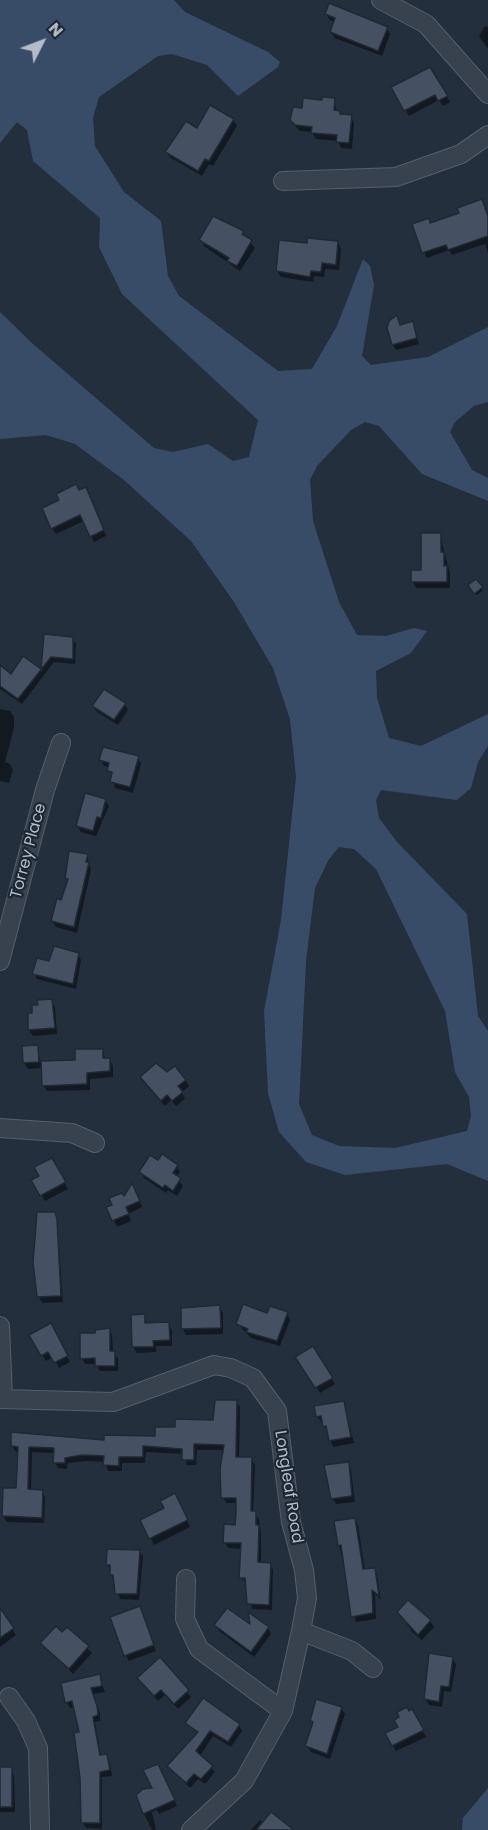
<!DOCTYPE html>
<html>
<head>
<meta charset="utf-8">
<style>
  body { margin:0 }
  #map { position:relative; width:488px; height:1830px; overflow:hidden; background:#242f3e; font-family:Poppins,sans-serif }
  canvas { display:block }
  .north { position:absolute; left:12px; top:12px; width:60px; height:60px; -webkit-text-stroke:4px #1d2633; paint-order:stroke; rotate:48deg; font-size:16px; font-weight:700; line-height:24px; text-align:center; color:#b4bcc9 }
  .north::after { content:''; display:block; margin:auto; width:21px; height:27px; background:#b4bcc9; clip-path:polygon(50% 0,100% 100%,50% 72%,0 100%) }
</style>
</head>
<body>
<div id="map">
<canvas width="488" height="1830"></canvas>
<div class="north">N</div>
</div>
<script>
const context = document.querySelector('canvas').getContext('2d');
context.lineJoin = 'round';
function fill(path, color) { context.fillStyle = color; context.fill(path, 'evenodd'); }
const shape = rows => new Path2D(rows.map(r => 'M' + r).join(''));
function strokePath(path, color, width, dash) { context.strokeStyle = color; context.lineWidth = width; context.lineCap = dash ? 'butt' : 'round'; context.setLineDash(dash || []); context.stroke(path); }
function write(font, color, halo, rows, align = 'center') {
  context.font = font + ' Poppins,sans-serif'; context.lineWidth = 4.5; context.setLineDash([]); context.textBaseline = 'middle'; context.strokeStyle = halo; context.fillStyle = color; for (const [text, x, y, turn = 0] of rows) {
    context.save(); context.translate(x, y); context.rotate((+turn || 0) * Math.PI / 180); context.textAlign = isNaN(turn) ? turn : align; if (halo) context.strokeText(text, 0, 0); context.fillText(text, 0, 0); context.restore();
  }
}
fill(shape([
  [0,0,174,0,185,12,268,52,280,62,278,67,238,96,207,65,172,54,158,56,99,97,93,118,95,146,124,192,161,221,168,276,179,296,278,371,312,369,337,326,363,259,370,266,374,285,362,356,371,365,428,357,488,327,488,402,474,406,455,422,450,432,472,470,488,478,488,501,422,474,379,426,365,422,351,430,317,466,310,480,313,521,339,602,357,635,386,636,414,628,427,631,411,653,376,671,377,698,389,738,421,746,488,714,488,746,478,762,471,788,457,800,381,790,376,800,379,818,397,842,467,914,478,1016,488,1031,488,1181,447,1164,345,1175,306,1162,279,1132,268,1093,264,1011,281,920,296,777,290,719,273,668,234,602,191,541,124,480,75,444,46,435,0,439,0,312,33,344,154,448,173,452,208,444,233,461,249,457,258,420,122,294,99,247,100,218,33,161,27,130,17,122,0,143],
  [339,847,354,849,376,869,445,1011,455,1072,469,1097,471,1116,467,1131,395,1148,339,1146,312,1135,299,1104,306,961,315,888,329,859],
  [488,1788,488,1830,462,1830,463,1818]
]), '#394c67');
fill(shape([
  [326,14,387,28,390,34,382,56,335,38,331,32,335,22,330,20],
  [485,26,488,27,488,49,479,36],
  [430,69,450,102,443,106,439,100,409,116,393,87],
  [304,99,334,100,337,112,342,116,351,117,354,123,352,149,341,148,338,141,316,139,312,132,300,131,295,126,291,120,303,110],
  [210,107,233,120,237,126,213,166,209,164,202,176,171,158,167,153,197,130],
  [481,201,488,216,488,253,485,244,452,255,449,250,427,258,424,252,430,224,461,214],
  [227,222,243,233,255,248,240,271,204,246,201,240],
  [338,243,341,249,339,270,325,269,324,277,314,276,313,282,281,277,277,271,308,244],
  [397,318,401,326,412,322,419,344,396,350,393,344],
  [79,492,89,495,106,536,94,542,84,521,56,534,52,528],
  [440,535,450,573,450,588,416,588,413,582,422,572],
  [471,588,481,588,483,590,477,595],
  [45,636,72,638,76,644,75,664,54,662,22,704,0,689,0,667,11,676,24,659,42,672],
  [125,704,128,710,118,725,97,712,93,707],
  [0,709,10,711,14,717,14,728,5,762,10,764,13,770,9,783,0,781],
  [138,758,141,764,133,793,115,788,109,767,104,766,101,760],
  [105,800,109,806,96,836,81,832,77,826],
  [87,856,91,870,77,933,56,927,53,921,62,902,69,881,66,878],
  [78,954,81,960,76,989,37,979,34,973],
  [51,1001,55,1007,57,1034,33,1036,29,1030],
  [24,1047,37,1047,41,1063,77,1061,102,1050,106,1060,110,1060,113,1066,113,1077,90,1079,90,1090,47,1091,43,1085,43,1068,28,1069,24,1063],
  [167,1074,185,1080,189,1086,182,1092,185,1099,176,1106,171,1100,165,1106,145,1083],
  [51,1160,68,1189,45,1201,33,1181,41,1177],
  [158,1162,177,1166,180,1172,176,1177,183,1186,177,1196,168,1190,166,1193,144,1178,141,1172],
  [135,1191,142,1207,128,1214,131,1221,117,1227,108,1208],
  [54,1213,57,1219,63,1302,42,1303,39,1297],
  [219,1307,223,1313,223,1334,186,1335,183,1329],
  [287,1314,290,1320,280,1346,251,1338,238,1324,268,1315],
  [144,1316,147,1324,168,1324,172,1330,172,1346,156,1346,156,1352,137,1353,133,1347],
  [50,1325,70,1362,59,1368,53,1357,46,1361,31,1336],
  [109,1329,112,1335,113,1352,118,1358,118,1371,100,1371,96,1364,85,1364,82,1358,96,1334],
  [313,1348,335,1384,320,1393,297,1358],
  [236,1402,240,1407,239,1459,251,1459,255,1465,253,1513,259,1519,261,1532,261,1564,270,1564,273,1570,272,1610,252,1609,247,1583,241,1578,242,1549,228,1548,225,1542,237,1526,237,1503,226,1503,223,1497,225,1450,197,1450,196,1465,187,1465,184,1454,146,1452,145,1463,122,1463,122,1471,108,1471,105,1462,86,1461,68,1463,67,1469,58,1468,55,1462,55,1453,32,1452,31,1491,42,1491,45,1497,44,1523,7,1522,3,1516,18,1490,19,1452,16,1452,12,1446,156,1437,176,1429,215,1422],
  [343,1403,354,1443,333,1447,328,1432,318,1417],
  [348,1464,351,1470,355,1502,336,1504,332,1498],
  [178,1501,190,1527,154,1545,142,1521],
  [354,1519,358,1525,365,1571,374,1569,377,1575,381,1600,375,1594,376,1619,356,1622,339,1545],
  [140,1551,143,1557,139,1600,120,1599,108,1565],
  [140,1608,156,1651,129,1661,126,1655],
  [0,1611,16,1635,0,1647],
  [399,1612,430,1621,434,1627,422,1640,412,1632],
  [216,1625,268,1628,271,1634,254,1657,219,1631],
  [68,1629,92,1653,73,1674,42,1643,63,1634],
  [452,1658,456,1664,451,1692,444,1691,442,1707,429,1705,425,1699],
  [160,1660,191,1697,178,1709,165,1695,158,1701,143,1684],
  [99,1676,105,1692,93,1694,100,1714,100,1721,95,1722,101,1757,107,1756,110,1762,112,1776,102,1777,102,1829,86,1828,83,1822,81,1733,75,1707,70,1708,67,1702],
  [341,1708,345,1714,330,1759,311,1752,307,1746,314,1725,311,1721],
  [411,1711,426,1737,396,1751,387,1734,400,1727],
  [187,1723,239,1725,242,1731,231,1747,213,1736,200,1756,215,1772,205,1784,198,1779,190,1788,169,1766,198,1734],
  [0,1769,11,1769,14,1775,15,1812,0,1812],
  [161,1771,177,1806,159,1814,157,1810,152,1812,156,1830,152,1830,137,1800,144,1791,154,1789],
  [260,1820,264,1823,289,1830,251,1830]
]), '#0007');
const building = shape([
  [329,3,388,27,378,51,330,32,335,18,325,14,329,3],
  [430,67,448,96,438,101,435,95,404,111,391,87,430,67],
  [322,97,335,98,334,110,340,111,340,114,352,115,349,143,336,142,337,135,311,133,312,127,295,125,290,120,293,107,302,108,303,98,322,100,322,97],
  [210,105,234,119,209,161,205,159,198,171,165,152,186,121,197,128,210,105],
  [482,199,488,216,488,236,448,250,446,245,422,253,412,224,429,218,430,223,459,213,457,208,482,199],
  [213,216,240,229,244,232,242,234,252,240,237,266,227,261,229,258,199,240,213,216],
  [307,238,338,241,336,265,322,263,321,272,311,271,310,277,276,271,279,240,307,243,307,238],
  [397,315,400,325,413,321,417,338,392,345,387,328,389,321,397,315],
  [76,484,79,490,86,487,104,530,90,537,80,515,51,529,42,508,59,500,56,494,76,484],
  [421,533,441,533,441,552,444,552,444,566,447,565,447,582,411,582,411,570,421,570,421,533],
  [476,579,483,587,474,594,468,585,476,579],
  [44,634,73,637,73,659,51,657,18,699,0,686,0,665,11,674,23,656,41,669,44,634],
  [104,689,126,703,114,720,92,706,104,689],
  [103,747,139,756,130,787,110,782,112,772,107,771,109,763,99,760,103,747],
  [85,793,106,799,101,818,97,817,93,831,76,826,85,793],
  [69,851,88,854,86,862,89,862,74,927,51,921,57,898,61,900,68,879,65,878,69,851],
  [54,946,79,953,73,984,32,974,37,958,49,961,54,946],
  [52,999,55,1028,28,1030,28,1013,32,1013,32,1005,38,1005,37,1000,52,999],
  [38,1045,39,1062,23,1063,22,1046,38,1045],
  [75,1049,103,1049,103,1058,110,1058,110,1071,87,1073,87,1084,42,1086,41,1061,75,1060,75,1049],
  [156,1063,167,1072,175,1066,186,1080,178,1086,183,1092,172,1101,167,1095,161,1101,140,1077,156,1063],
  [162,1154,178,1165,173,1173,181,1178,173,1191,165,1185,163,1188,139,1172,150,1155,158,1160,162,1154],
  [52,1158,66,1182,40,1196,31,1180,39,1176,34,1167,52,1158],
  [132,1183,140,1201,126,1207,129,1214,112,1221,106,1207,112,1205,109,1198,122,1193,124,1196,132,1183],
  [37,1212,55,1212,57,1219,61,1296,37,1297,33,1262,37,1212],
  [243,1304,267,1313,270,1306,288,1312,277,1341,246,1332,248,1329,236,1324,243,1304],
  [220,1305,221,1328,181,1329,181,1308,220,1305],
  [145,1314,145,1323,169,1322,170,1340,153,1341,154,1347,132,1347,131,1315,145,1314],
  [51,1323,68,1356,54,1363,48,1352,41,1356,29,1335,51,1323],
  [110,1328,110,1351,115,1351,115,1366,95,1366,95,1358,80,1359,80,1333,95,1333,95,1330,110,1328],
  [313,1346,333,1378,315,1388,295,1357,313,1346],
  [215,1400,237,1400,236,1457,252,1457,251,1511,256,1511,256,1525,259,1525,258,1562,271,1563,269,1605,247,1604,245,1578,239,1578,241,1543,223,1543,224,1524,235,1525,236,1514,236,1498,221,1498,220,1469,224,1445,194,1444,194,1460,182,1460,182,1449,143,1446,143,1457,119,1457,119,1466,103,1465,104,1456,82,1455,65,1458,65,1463,53,1463,54,1448,29,1447,28,1489,43,1490,42,1518,2,1516,3,1488,16,1488,18,1447,11,1446,11,1432,104,1440,104,1435,155,1436,155,1427,175,1427,175,1419,213,1420,215,1400],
  [344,1401,351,1437,329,1441,326,1426,323,1427,321,1416,316,1417,314,1406,344,1401],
  [349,1462,352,1496,331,1499,324,1465,349,1462],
  [175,1493,188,1520,149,1539,140,1520,164,1508,160,1501,175,1493],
  [355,1518,363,1569,375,1568,379,1596,372,1590,373,1613,351,1617,341,1545,338,1546,334,1521,355,1518],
  [107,1549,140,1550,137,1594,115,1594,113,1575,110,1575,110,1565,106,1565,107,1549],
  [408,1600,431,1620,418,1635,397,1612,408,1600],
  [140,1606,154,1645,124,1656,110,1617,140,1606],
  [0,1608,14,1628,0,1638,0,1608],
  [227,1608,250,1624,248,1612,269,1627,251,1652,214,1625,227,1608],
  [56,1626,62,1632,67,1627,89,1646,69,1669,40,1643,56,1626],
  [429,1653,453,1657,449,1687,441,1686,439,1702,424,1699,429,1653],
  [160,1657,189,1690,174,1704,161,1690,154,1696,137,1678,160,1657],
  [100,1674,102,1686,91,1688,97,1706,98,1715,93,1717,100,1755,107,1754,110,1770,100,1772,100,1823,81,1823,80,1778,74,1733,79,1732,72,1701,65,1703,61,1683,100,1674],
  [203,1698,240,1724,228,1742,210,1731,196,1751,213,1766,201,1779,194,1774,186,1783,167,1766,198,1732,185,1723,203,1698],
  [316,1699,342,1707,327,1754,305,1746,313,1722,310,1721,316,1699],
  [407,1707,409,1711,412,1709,424,1730,392,1746,385,1733,398,1727,394,1720,399,1717,397,1712,407,1707],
  [158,1764,175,1800,143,1814,136,1795,143,1789,152,1788,143,1770,158,1764],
  [0,1767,12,1767,12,1807,0,1807,0,1767],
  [271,1812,294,1830,256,1830,271,1812]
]);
fill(building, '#455162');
strokePath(building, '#1f2835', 1.5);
const minor = shape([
  [381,0,426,24,488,94],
  [283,181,396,177,461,154,488,135],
  [0,961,45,790,61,743],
  [0,1128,72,1133,95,1143],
  [0,1326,3,1399],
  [0,1399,113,1402,214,1365,231,1368,253,1378,277,1411,291,1522,304,1570,307,1598,301,1631,283,1711,244,1781,191,1830],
  [186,1579,185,1619,199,1649,283,1711],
  [301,1631,352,1651,373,1668],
  [9,1697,26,1721,38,1748,40,1830]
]);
strokePath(minor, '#565f6c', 20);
strokePath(minor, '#38414e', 18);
write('16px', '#b4bcc9', '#1d2633', [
  ["Torrey Place",29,851,-75],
  ["Longleaf Road",288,1487,81]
]);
</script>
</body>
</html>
